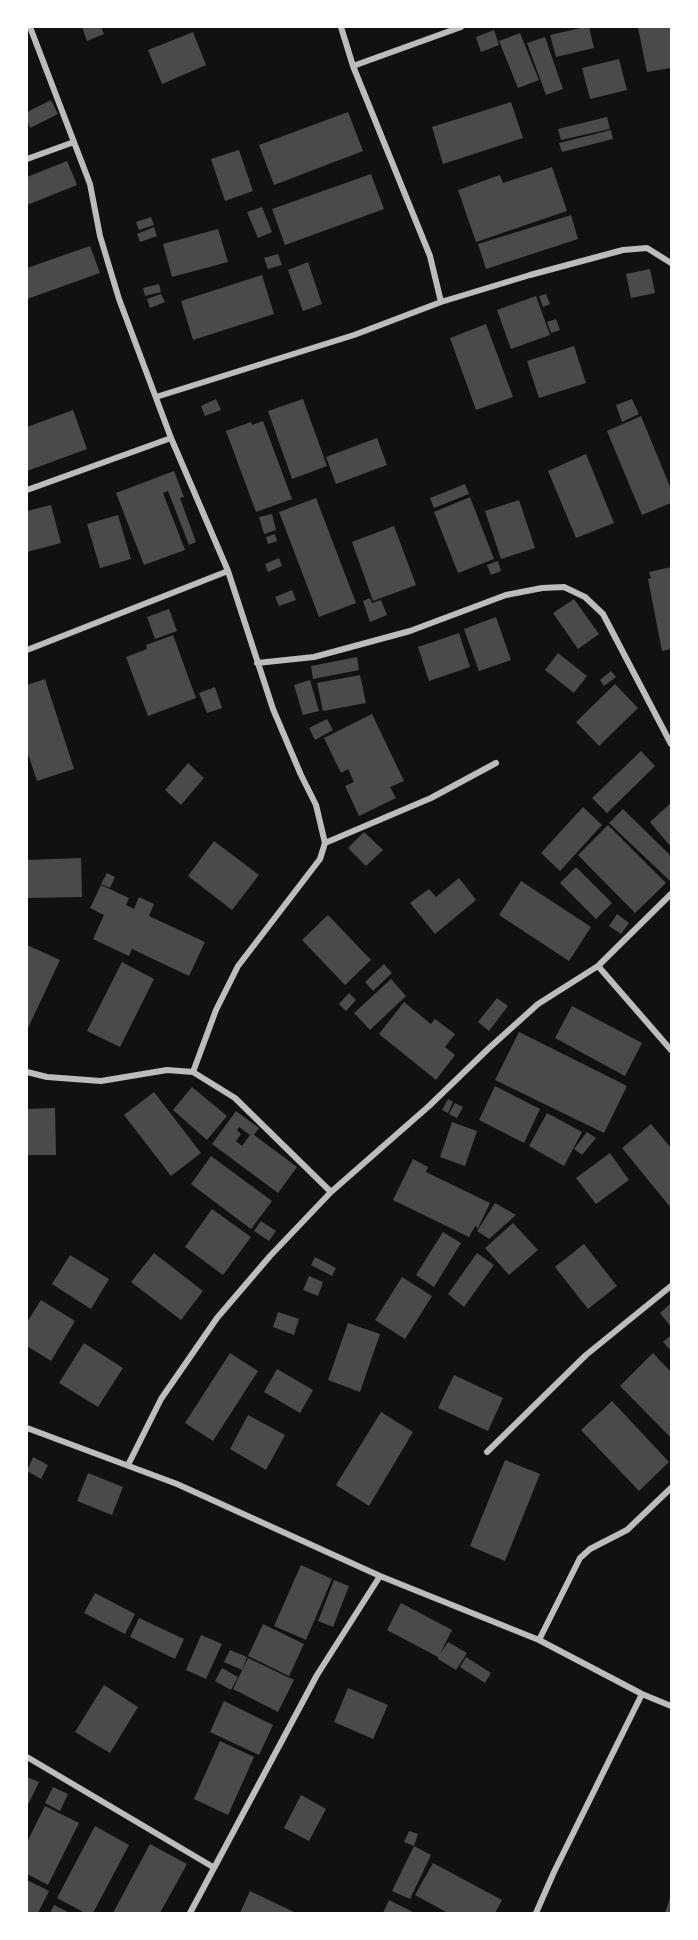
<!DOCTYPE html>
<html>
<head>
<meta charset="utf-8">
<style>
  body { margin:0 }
  #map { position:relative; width:698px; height:1940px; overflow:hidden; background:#111; font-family:Helvetica,sans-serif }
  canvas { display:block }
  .frame { position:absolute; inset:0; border:28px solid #fff; pointer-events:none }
</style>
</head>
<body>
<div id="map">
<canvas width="698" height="1940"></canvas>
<div class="frame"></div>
</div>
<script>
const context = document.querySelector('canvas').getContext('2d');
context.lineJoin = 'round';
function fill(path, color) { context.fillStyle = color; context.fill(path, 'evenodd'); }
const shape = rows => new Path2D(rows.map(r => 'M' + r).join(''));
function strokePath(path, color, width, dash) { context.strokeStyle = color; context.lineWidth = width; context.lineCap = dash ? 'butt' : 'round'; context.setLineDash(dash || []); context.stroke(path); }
fill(shape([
  [82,27,101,27,104,34,87,41],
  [585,27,589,27,594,48,556,57,550,35],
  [671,27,671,68,647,72,638,28],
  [494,30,499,45,481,52,476,37],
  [193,32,206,65,162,84,148,50],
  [520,33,539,80,518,88,499,41],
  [545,37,563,89,546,95,527,43],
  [619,59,627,90,590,99,582,68],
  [51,100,58,114,30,128,27,120,27,112],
  [511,102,523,138,443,164,432,127],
  [348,112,363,151,274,185,259,145],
  [607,117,610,129,561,140,558,129],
  [611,130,613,139,562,152,559,143],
  [239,150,253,191,225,201,211,159],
  [67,161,77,185,27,205,27,177],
  [552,167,567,211,476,242,458,190,500,175,503,183],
  [371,174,384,209,285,245,272,209],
  [262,207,272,232,258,238,247,212],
  [571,215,578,239,486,269,478,244],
  [151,217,154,225,139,230,136,222],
  [154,227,157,236,140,242,137,234],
  [218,229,228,262,172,277,163,244],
  [90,246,100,273,27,299,27,268],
  [278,254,282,265,268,269,264,258],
  [308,262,322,304,303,311,288,270],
  [650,269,655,293,631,298,626,274],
  [262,275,274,314,193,340,181,301],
  [159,284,161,292,145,296,143,288],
  [161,294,165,302,150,308,147,299],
  [546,294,550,304,543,307,539,296],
  [536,296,550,335,511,349,497,310],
  [556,319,560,330,551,333,547,322],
  [486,324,513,397,476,410,450,338],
  [574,346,586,383,539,398,527,361],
  [216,399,221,410,205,416,201,406],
  [303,399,327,466,292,479,268,411],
  [632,399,639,414,622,422,616,405],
  [73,410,87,449,27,471,27,427],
  [641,416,671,489,671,503,642,515,607,431],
  [263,421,292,499,256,512,226,431,251,422,252,425],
  [377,438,387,465,336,484,326,457],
  [586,454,614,523,576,538,548,471],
  [174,471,184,497,180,498,196,542,189,545,168,491,163,493,185,550,144,565,116,493],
  [465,484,469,494,434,508,430,498],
  [470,497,494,559,458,573,434,512],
  [316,498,356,603,319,617,279,512],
  [519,500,535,548,501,559,485,511],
  [51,505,61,543,27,552,27,511],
  [272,514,276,530,264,534,259,517],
  [118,515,131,559,100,568,87,524],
  [394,526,416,585,373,601,352,542],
  [275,534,277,541,268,544,266,537],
  [279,558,282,566,268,572,265,564],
  [498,561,501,571,491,575,487,565],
  [671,567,671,649,662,651,648,579,651,578,649,572],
  [292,590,296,600,279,606,275,597],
  [370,598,372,603,381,600,387,615,370,622,363,601],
  [574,599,599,634,578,649,553,613],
  [169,609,177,631,155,639,147,617],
  [496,617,511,660,479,671,464,629],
  [459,633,470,667,429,681,418,647],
  [173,635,196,698,148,716,126,657,147,649,146,645],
  [558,653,587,676,574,693,545,670],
  [357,657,359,670,313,679,311,666],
  [611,671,616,677,604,686,600,680],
  [360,675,366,703,323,711,317,683],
  [45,679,74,769,37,781,27,751,27,685],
  [310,680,319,711,303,715,294,685],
  [615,684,638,708,599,746,576,722],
  [215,687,222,708,207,713,199,693],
  [372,714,404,781,390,787,396,798,359,816,345,786,354,782,348,769,341,773,324,738],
  [327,719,333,730,315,740,309,728],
  [641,751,655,766,607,813,592,798],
  [188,763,204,778,181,805,165,790],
  [671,803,671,847,650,822],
  [583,807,602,825,560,871,541,853],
  [623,809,671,856,670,881,609,823],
  [608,825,666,883,635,913,578,855],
  [364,832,383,850,366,866,348,848],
  [214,841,259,875,232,910,188,876],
  [81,858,82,897,27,898,27,860],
  [576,867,612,903,596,919,560,883],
  [107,873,115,877,110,888,101,884],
  [459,878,476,900,435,934,410,903,429,889,436,897],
  [521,881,591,927,569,961,499,915],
  [101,885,129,898,126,905,134,909,139,897,154,904,149,916,205,942,189,976,132,949,129,956,93,939,104,915,90,908],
  [617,914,629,923,621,934,609,926],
  [328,915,371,960,345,985,302,940],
  [27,945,60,960,27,1030],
  [122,962,154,979,120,1047,87,1031],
  [384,964,392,973,373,991,365,982],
  [391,979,406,996,370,1030,354,1013],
  [349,993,356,1000,346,1011,339,1004],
  [497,998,508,1006,489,1031,478,1022],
  [404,1002,431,1024,435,1019,455,1034,445,1047,455,1055,436,1080,379,1034],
  [572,1006,642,1043,625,1076,555,1038],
  [519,1032,627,1086,604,1133,495,1080],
  [495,1086,540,1109,524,1143,479,1120],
  [192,1087,227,1116,207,1140,173,1110],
  [154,1092,201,1153,171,1176,124,1115],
  [448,1099,453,1102,448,1113,442,1110],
  [455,1103,463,1107,457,1118,449,1114],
  [55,1108,56,1155,27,1155,27,1109],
  [236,1111,259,1128,254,1135,297,1167,278,1193,212,1144],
  [239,1127,250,1135,242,1146,236,1141,241,1134,237,1130],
  [547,1113,582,1132,564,1166,529,1146],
  [452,1122,477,1131,465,1166,440,1157],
  [651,1124,671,1148,671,1208,622,1148],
  [587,1132,596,1138,582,1155,574,1149],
  [610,1153,629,1180,596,1204,576,1178],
  [211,1156,272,1201,251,1229,191,1184],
  [413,1159,428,1167,426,1172,490,1203,478,1228,475,1226,469,1237,393,1200],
  [495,1203,516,1215,489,1239,477,1231],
  [212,1209,251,1237,223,1275,185,1247],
  [261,1221,276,1231,269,1241,254,1231],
  [513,1223,538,1250,509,1275,485,1248],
  [443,1232,461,1243,434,1287,416,1275],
  [584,1244,617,1286,588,1309,555,1267],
  [154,1253,203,1291,181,1320,131,1282],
  [477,1253,494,1265,464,1307,448,1294],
  [70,1255,109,1279,91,1309,52,1284],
  [315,1257,336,1268,332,1276,311,1265],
  [309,1276,323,1282,318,1296,303,1290],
  [402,1277,432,1296,405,1339,375,1320],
  [41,1300,75,1321,51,1361,27,1346,27,1322],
  [671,1303,671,1327,660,1313],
  [278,1312,299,1319,294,1335,273,1327],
  [348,1323,380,1334,360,1392,328,1380],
  [671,1335,671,1351,663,1342],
  [84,1343,123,1368,98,1407,59,1383],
  [230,1353,258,1371,213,1441,185,1423],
  [653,1353,671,1372,671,1438,620,1386],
  [277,1369,313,1390,300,1413,264,1392],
  [454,1375,503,1398,488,1431,438,1408],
  [612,1401,669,1462,639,1491,581,1430],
  [381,1412,413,1432,369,1506,336,1485],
  [248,1415,285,1435,266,1470,230,1449],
  [33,1457,48,1465,41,1479,27,1471],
  [505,1460,540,1474,505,1561,470,1546],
  [88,1473,123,1487,112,1515,77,1501],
  [301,1565,332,1579,306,1640,274,1626],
  [334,1580,349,1586,333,1627,318,1621],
  [95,1593,135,1614,125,1634,84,1613],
  [401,1603,452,1630,440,1654,448,1642,467,1653,456,1670,438,1659,438,1657,387,1630],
  [139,1618,184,1639,175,1659,130,1637],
  [263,1624,304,1644,289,1676,248,1656],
  [201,1635,222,1644,206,1679,186,1670],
  [230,1650,247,1657,242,1670,224,1662],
  [466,1657,491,1673,485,1683,460,1667],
  [248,1658,294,1680,278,1712,233,1689],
  [222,1668,238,1677,231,1690,215,1681],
  [104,1685,138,1707,110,1753,75,1732],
  [348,1688,388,1705,373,1739,334,1722],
  [224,1701,273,1725,259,1755,210,1732],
  [220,1741,254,1757,228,1815,194,1799],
  [27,1777,39,1782,27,1807],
  [53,1787,68,1794,60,1811,45,1803],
  [301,1795,326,1809,309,1841,284,1828],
  [45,1806,79,1823,48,1885,27,1874,27,1842],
  [95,1826,129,1845,93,1913,85,1913,57,1898],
  [409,1831,418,1834,414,1846,404,1842],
  [150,1844,187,1864,160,1913,113,1913],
  [414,1846,431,1855,410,1899,392,1891],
  [433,1863,502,1900,495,1913,448,1913,415,1895],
  [27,1880,49,1891,38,1913,27,1913],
  [250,1891,296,1913,240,1913],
  [671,1895,671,1913,665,1913],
  [389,1900,415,1913,383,1913],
  [54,1905,70,1913,50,1913]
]), '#4a4a4a');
strokePath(shape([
  [30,27,90,184,100,236,119,299,171,438,228,571,273,709,301,775,316,805,325,843,320,859,238,966,216,1010,193,1072],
  [341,27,353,66,430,256,441,302],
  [353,66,461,27],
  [27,159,74,142],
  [156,397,354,335,441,302,530,275,623,250,647,248,671,263],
  [27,490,171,438],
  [27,650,228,571],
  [257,663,314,657,410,631,506,595,542,588,564,587,585,597,603,614,671,744],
  [325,843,431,798,496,763],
  [598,966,671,1050],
  [27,1072,47,1077,101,1081,167,1070,193,1072,235,1098,331,1192],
  [27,1428,177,1484,380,1576,539,1640,642,1694,671,1706],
  [487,1452,586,1355,671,1286],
  [128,1465,161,1399,217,1318,270,1256,331,1192,429,1106,488,1049,538,1004,598,966,671,894],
  [539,1640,580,1558,590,1549,627,1530,671,1488],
  [27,1757,213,1867],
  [190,1913,317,1675,380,1576],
  [536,1913,554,1872,642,1694]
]), '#bcbcbc', 6);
</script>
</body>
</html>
